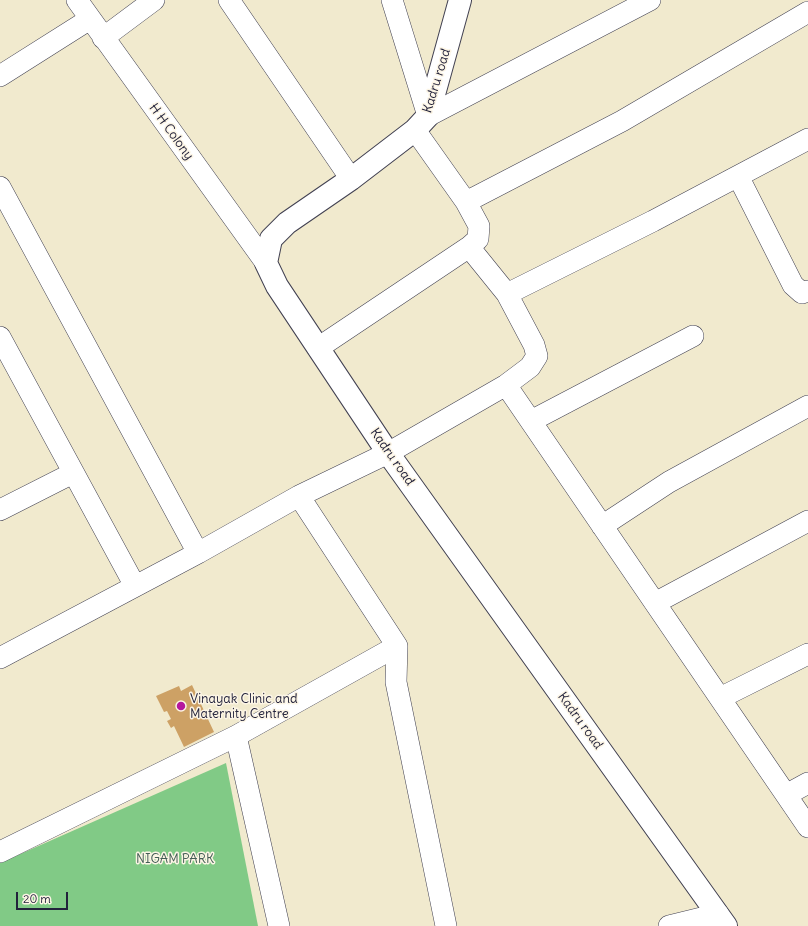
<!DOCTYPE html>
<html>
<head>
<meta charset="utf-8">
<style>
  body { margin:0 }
  #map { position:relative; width:808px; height:926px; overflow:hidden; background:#f1eace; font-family:Delius,sans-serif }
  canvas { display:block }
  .scale { position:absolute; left:16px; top:892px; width:52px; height:18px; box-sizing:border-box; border:2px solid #22223b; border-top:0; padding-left:5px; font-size:12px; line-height:14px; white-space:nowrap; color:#22223b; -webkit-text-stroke:3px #fcf5e5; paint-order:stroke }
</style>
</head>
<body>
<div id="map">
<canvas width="808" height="926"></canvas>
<div class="scale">20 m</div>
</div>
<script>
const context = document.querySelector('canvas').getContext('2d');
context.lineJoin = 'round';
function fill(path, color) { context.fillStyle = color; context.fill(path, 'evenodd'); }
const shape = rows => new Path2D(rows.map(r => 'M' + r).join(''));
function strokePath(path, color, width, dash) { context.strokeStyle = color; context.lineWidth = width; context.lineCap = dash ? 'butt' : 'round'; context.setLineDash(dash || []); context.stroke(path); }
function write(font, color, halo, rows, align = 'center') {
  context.font = font + ' Delius,sans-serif'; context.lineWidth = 3; context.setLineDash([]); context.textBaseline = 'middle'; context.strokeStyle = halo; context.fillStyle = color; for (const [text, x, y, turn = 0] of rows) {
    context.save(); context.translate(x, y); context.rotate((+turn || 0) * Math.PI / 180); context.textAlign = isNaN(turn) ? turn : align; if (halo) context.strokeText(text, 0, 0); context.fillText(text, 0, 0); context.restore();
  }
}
fill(shape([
  [226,763,258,926,0,926,0,863]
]), '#81ca86');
fill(shape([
  [192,685,214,732,184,747,174,726,171,728,167,721,171,719,167,711,164,712,156,696,179,686,181,691]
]), '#cda165');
const minor = shape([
  [77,0,266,263],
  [229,0,351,179],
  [392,0,428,116,650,0],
  [103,38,154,0],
  [0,76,90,19],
  [738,176,793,285,802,293,808,291],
  [0,187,198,553],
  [466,202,622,121,808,12],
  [507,294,653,221,808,139],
  [0,337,135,586],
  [318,348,469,247,478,239,479,226,466,202,415,130],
  [506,385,808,827],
  [531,421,693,336],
  [299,496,397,646,396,682,446,926],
  [0,510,73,473],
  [602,526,669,482,808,406],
  [655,603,808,521],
  [0,658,198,553,299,496,388,453,506,385,530,367,537,356,534,345,507,294,469,247],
  [720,698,808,654],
  [236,736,279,926],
  [786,795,808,783],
  [0,852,236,736,397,646],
  [669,926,718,914]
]);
const major = shape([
  [460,0,428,116,415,130,351,179,287,223,271,239,266,263,277,286,388,453,726,926]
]);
strokePath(minor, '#414051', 22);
strokePath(major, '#414051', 24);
strokePath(minor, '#fff', 21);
strokePath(major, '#fff', 22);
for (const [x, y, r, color] of [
  [181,706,5,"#b5179e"]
]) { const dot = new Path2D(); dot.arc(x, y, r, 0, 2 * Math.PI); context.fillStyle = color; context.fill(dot); strokePath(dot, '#fcf5e5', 1.5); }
write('13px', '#22223b', '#fcf5e5', [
  ["Kadru road",437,81,-73],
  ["H H Colony",171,132,54],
  ["Kadru road",392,457,55],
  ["Kadru road",580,721,54]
]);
write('13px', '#22223b', '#fcf5e5', [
  ["Vinayak Clinic and",190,699],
  ["Maternity Centre",190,714]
], 'left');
write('13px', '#435d55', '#fcf5e5', [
  ["NIGAM PARK",175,859]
]);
</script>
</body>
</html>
